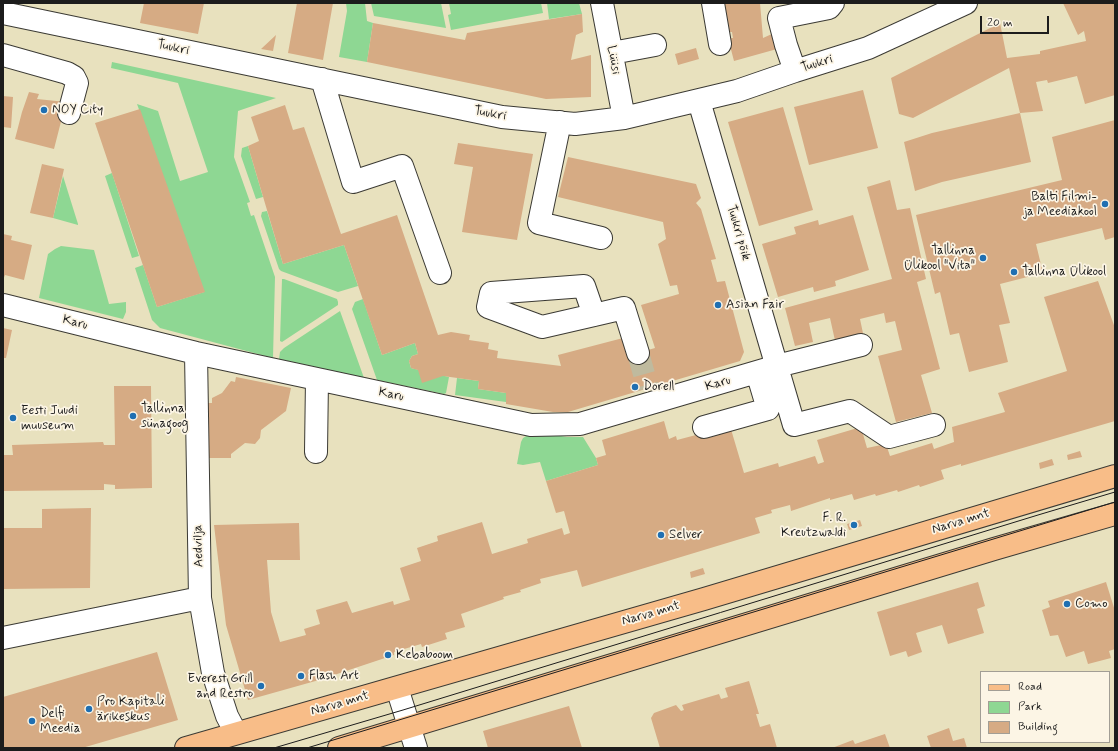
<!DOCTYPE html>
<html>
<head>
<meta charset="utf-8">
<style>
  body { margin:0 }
  #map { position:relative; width:1118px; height:751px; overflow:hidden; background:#e8e1be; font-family:Mynerve,sans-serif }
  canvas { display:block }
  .frame { position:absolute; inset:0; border:4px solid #1c1c1c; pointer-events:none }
  .legend { position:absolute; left:980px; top:671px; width:130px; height:72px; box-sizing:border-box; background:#fcf5e5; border:1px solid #a29e95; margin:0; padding:5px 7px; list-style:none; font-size:12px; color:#1c1c1c }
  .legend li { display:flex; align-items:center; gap:8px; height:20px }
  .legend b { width:20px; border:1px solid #a29e95 }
  .scale { position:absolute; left:980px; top:16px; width:69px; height:18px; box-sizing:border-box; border:2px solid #1c1c1c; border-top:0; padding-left:5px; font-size:12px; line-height:14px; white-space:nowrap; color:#1c1c1c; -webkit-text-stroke:3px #fcf5e5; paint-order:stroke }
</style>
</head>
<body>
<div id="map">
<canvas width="1118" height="751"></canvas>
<div class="frame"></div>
<ul class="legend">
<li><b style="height:5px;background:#f8bd88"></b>Road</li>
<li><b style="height:11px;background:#8ed793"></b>Park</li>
<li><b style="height:11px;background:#d6ab84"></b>Building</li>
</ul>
<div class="scale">20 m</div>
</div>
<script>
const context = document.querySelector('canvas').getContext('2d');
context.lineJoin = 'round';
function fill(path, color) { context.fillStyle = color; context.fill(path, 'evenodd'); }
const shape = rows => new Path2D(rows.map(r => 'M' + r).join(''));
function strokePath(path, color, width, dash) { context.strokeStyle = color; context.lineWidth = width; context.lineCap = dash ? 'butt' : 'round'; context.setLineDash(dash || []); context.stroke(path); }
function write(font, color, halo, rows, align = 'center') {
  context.font = font + ' Mynerve,sans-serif'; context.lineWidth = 3.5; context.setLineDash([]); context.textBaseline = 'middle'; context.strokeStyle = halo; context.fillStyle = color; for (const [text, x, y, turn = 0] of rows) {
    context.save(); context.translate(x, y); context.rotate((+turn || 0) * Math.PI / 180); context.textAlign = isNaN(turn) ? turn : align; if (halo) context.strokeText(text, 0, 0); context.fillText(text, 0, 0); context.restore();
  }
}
fill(shape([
  [346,3,365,3,367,21,373,23,367,62,339,57,347,11],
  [371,3,441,3,446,28,374,16],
  [449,3,541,3,543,13,451,30,448,15,451,14],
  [547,3,579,3,582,14,549,19],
  [112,62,276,98,238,111,234,157,250,202,247,203,251,216,254,215,275,277,273,358,160,328,152,320,135,268,143,265,157,307,204,292,137,104,158,111,180,181,208,172,178,83,111,68],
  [248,146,263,197,256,199,241,156,242,148],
  [112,173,139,256,132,258,105,176],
  [63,176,78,224,78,225,53,218],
  [267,211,283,264,344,245,358,286,338,292,281,271,279,269,261,216,262,212],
  [61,246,94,250,109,304,126,302,126,312,123,319,39,298,48,254,55,249],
  [282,279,284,279,337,299,338,302,338,305,282,342,280,341],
  [363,299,382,355,415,343,418,354,412,356,409,361,411,368,449,377,446,393,444,394,377,380,352,309,355,302],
  [340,311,364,378,279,359,280,352,284,348],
  [457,378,479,381,478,389,506,393,506,402,455,395],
  [549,434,567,437,583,437,596,458,598,465,546,481,540,462,523,465,517,464,521,442,523,438,528,435]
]), '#8ed793');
fill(shape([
  [144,3,204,3,198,34,140,23],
  [297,3,333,3,323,60,288,53],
  [717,3,760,3,763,38,774,33,777,49,734,61,728,38,733,38,732,32,722,32],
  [1063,3,1115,3,1115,95,1085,104,1077,76,1048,83,1047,80,1036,82,1043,111,1020,113,1009,68,913,118,899,114,891,78,1000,23,1007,58,1040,54,1040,51,1086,41,1084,31,1078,35],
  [582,14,583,32,576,35,571,60,591,55,591,97,546,99,367,62,373,23,465,40,467,33],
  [276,35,273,51,261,49],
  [696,48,699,59,678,65,675,54],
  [863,90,878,148,809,165,794,107],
  [29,92,39,94,37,99,66,102,54,149,15,139,22,112],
  [3,96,13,97,11,128,3,127],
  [285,105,293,130,304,127,341,234,397,215,438,335,451,332,470,335,469,340,489,343,488,349,498,351,497,358,561,366,558,355,623,338,627,356,655,348,641,305,679,294,677,285,670,286,658,244,666,239,663,222,558,197,568,157,696,184,701,198,696,203,701,209,716,259,711,260,717,282,725,281,744,352,740,361,568,412,553,412,506,404,506,393,478,389,479,381,443,376,422,383,418,370,411,368,409,361,412,356,418,354,415,343,382,355,344,245,283,264,248,146,259,141,251,117],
  [783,107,813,210,759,226,728,122],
  [140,109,205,292,157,307,95,123],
  [1020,113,1031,162,942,182,915,191,904,142,932,133],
  [1115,120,1115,237,1105,240,1102,228,1036,244,1043,273,1000,284,1010,323,999,325,1008,362,969,372,959,333,950,335,940,292,935,294,916,215,1062,180,1052,137],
  [458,143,533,154,517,240,462,232,473,167,454,164],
  [42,164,64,169,53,218,30,213],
  [890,180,897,210,910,208,926,279,917,282,940,369,921,375,932,413,896,422,878,356,902,350,895,321,886,323,884,313,860,319,864,338,836,345,830,318,809,323,813,342,795,346,785,308,892,279,867,187],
  [853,215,869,270,835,281,836,286,814,292,813,287,778,297,762,244,796,234,794,227,818,220,819,225],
  [3,234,12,236,11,240,32,245,24,280,5,275,3,280],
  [1098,281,1115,328,1115,421,961,466,961,464,941,470,944,479,920,487,919,485,898,492,897,490,876,496,875,494,854,500,852,494,830,500,830,498,791,511,790,505,771,510,772,513,755,518,760,533,582,587,577,570,540,579,541,583,520,590,521,592,503,597,504,599,461,614,465,627,445,633,447,639,422,647,421,644,394,652,394,655,319,680,248,700,226,625,214,525,299,523,300,560,267,560,271,612,280,642,306,635,304,629,320,624,316,610,347,601,352,613,393,601,394,605,410,600,400,568,421,561,417,548,438,541,437,536,482,522,492,554,528,543,527,539,562,528,564,535,570,533,564,511,556,513,546,481,598,465,596,458,606,455,602,440,664,421,669,439,676,436,677,440,730,426,744,473,778,463,779,467,815,456,818,464,824,462,817,440,861,427,867,448,886,444,890,456,932,443,934,449,954,442,952,427,1005,412,998,393,1067,371,1044,297],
  [3,328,12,330,6,358,3,358],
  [236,377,291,388,286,411,261,430,260,438,255,444,245,443,231,454,231,458,208,458,207,403,212,403,212,398,222,393,231,381,235,382],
  [114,386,151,386,152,488,115,489,115,485,104,484,104,490,3,491,3,455,13,455,12,445,103,442,104,445,115,445],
  [1080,451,1082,457,1068,460,1067,455],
  [1052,459,1054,465,1040,469,1039,463],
  [91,508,90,588,3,589,3,528,42,528,42,509],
  [860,520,862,526,849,530,847,524],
  [703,568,705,574,691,578,690,572],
  [978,582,985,606,977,609,984,633,948,644,942,625,916,633,922,652,908,657,906,651,890,656,877,612],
  [1106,582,1115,611,1115,649,1109,651,1111,658,1088,664,1084,651,1066,657,1058,635,1050,636,1042,610,1050,607,1048,601],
  [157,652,178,720,82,748,3,748,3,697],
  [749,681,759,714,756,714,760,727,770,724,777,748,660,748,651,718,654,713,676,705,681,711,684,710,682,705,719,694,721,699,728,697,725,688],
  [569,706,582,748,488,748,483,731],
  [949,728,953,741,964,738,967,748,931,748,927,736],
  [885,734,890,748,832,748,853,740,855,744]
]), '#d6ab84');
strokePath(shape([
  [638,353,648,388]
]), '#bfba9e', 22, [22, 11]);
const minor = shape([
  [602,3,624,118],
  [713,3,720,44],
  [3,13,502,117,575,124,624,118,737,91,795,71,868,48,966,3],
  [612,53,655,45],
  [3,55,67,73,74,77,77,83,69,113],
  [795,71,786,45,779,18,829,8,833,3],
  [322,79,353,182,402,166,440,273],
  [699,101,794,425,850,411,889,437,934,425],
  [560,122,539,223,601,238],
  [3,305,196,353,531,425,580,424,777,366,861,345],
  [594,315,584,286,491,293,488,307,542,327,594,315,624,308,638,353],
  [196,353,200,598,213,673,227,716,236,733],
  [704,427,768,409,757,372],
  [316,452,317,379],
  [3,638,200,598],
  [397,688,416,748]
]);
const major = shape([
  [186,748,704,599,1115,476],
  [339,748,994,549,1115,514]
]);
strokePath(minor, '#3b3a34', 24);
strokePath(major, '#3b3a34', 24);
strokePath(minor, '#fff', 22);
strokePath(major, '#f8bd88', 22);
strokePath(shape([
  [274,748,403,710,1038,515,1115,492],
  [307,748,1115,502]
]), '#1c1c1c', 1);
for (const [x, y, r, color] of [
  [44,110,4,"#1f6fb2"],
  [1105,204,4,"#1f6fb2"],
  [983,258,4,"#1f6fb2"],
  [1014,272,4,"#1f6fb2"],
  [718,305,4,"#1f6fb2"],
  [635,387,4,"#1f6fb2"],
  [133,416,4,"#1f6fb2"],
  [13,418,4,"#1f6fb2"],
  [854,525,4,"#1f6fb2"],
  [661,535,4,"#1f6fb2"],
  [1067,604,4,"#1f6fb2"],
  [388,655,4,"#1f6fb2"],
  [301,676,4,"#1f6fb2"],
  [261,686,4,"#1f6fb2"],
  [89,709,4,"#1f6fb2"],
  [32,721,4,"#1f6fb2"]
]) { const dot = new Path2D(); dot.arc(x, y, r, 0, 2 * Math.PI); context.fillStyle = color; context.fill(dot); strokePath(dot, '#fcf5e5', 1.5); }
write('13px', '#1c1c1c', '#fcf5e5', [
  ["Tuukri",173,48,12],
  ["Lüüsi",613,60,79],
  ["Tuukri",817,64,-17],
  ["Tuukri",490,114,10],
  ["Tuukri põik",738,233,74],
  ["Karu",75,323,14],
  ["Karu",718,384,-17],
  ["Karu",391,395,12],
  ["Narva mnt",961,522,-17],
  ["Aedvilja",199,546,-92],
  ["Narva mnt",651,614,-16],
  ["Narva mnt",340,704,-16]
]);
write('13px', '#1c1c1c', '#fcf5e5', [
  ["NOY City",52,110],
  ["Balti Filmi-",1097,197,"right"],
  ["ja Meediakool",1097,212,"right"],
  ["Tallinna",975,251,"right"],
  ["Ülikool \"Vita\"",975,266,"right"],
  ["Tallinna Ülikool",1022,272],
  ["Asian Fair",726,305],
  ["Dorell",643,387],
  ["Tallinna",141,409],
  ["sünagoog",141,424],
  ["Eesti Juudi",21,411],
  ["muuseum",21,426],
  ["F. R.",846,518,"right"],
  ["Kreutzwaldi",846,533,"right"],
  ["Selver",669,535],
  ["Como",1075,604],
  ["Kebaboom",396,655],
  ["Flash Art",309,676],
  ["Everest Grill",253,679,"right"],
  ["and Restro",253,694,"right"],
  ["Pro Kapitali",97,702],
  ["ärikeskus",97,717],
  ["Delfi",40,714],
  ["Meedia",40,729]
], 'left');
</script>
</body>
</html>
